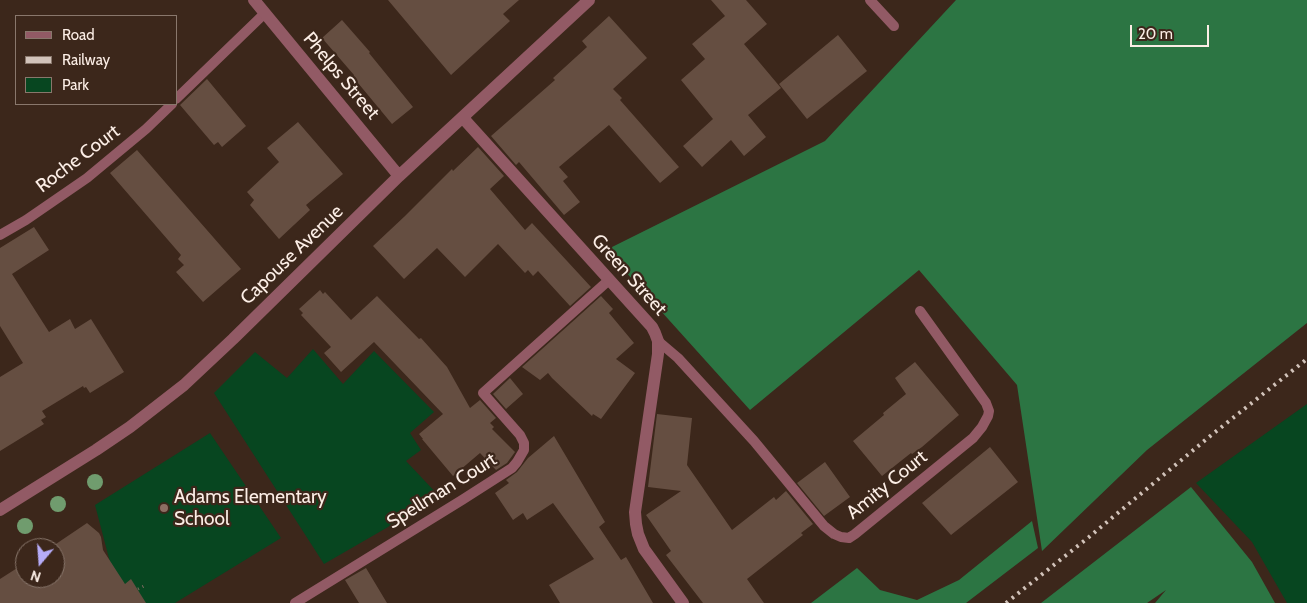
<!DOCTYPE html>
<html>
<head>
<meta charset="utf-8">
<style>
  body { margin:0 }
  #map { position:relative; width:1307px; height:603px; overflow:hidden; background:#3c271b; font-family:Cabin,sans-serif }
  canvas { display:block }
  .legend { position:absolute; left:15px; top:15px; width:162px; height:90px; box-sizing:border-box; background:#3c271b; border:1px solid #89776c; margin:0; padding:6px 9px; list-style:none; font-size:15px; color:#fceee6 }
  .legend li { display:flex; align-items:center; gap:10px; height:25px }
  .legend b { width:25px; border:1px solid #89776c }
  .north { position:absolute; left:15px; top:538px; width:50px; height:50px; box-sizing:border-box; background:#3c271b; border:1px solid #89776c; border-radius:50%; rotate:198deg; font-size:14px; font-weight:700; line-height:20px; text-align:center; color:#fceee6 }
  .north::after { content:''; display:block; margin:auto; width:18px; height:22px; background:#b6acf8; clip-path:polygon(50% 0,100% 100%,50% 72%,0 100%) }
  .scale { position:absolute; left:1130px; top:25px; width:79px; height:22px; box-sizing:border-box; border:2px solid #fceee6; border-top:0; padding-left:6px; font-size:15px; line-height:18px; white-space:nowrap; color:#fceee6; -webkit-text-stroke:4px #3c271b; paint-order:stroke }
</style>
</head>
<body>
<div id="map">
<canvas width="1307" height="603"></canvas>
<ul class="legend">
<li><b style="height:6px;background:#925a65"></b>Road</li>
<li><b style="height:6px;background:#d2c3ba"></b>Railway</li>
<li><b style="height:14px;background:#074620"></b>Park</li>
</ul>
<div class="north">N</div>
<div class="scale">20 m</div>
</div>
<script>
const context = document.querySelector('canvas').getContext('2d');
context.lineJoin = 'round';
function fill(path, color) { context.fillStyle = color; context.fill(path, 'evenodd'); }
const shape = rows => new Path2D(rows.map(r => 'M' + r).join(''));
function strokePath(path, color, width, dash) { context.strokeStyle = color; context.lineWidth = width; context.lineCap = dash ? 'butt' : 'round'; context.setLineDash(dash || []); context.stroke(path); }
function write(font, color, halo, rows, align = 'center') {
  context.font = font + ' Cabin,sans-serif'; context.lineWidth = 4.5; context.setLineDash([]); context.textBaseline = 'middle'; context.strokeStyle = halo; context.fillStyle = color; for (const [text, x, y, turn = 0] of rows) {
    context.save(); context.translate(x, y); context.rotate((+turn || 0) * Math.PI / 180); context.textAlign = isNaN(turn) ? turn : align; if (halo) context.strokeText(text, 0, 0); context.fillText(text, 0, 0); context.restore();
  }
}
fill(shape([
  [313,349,343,384,374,351,434,412,410,433,421,450,406,461,440,497,324,564,214,393,255,352,287,378],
  [1307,404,1307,603,1287,603,1252,542,1196,483],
  [210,433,281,538,175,603,135,603,111,566,95,505]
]), '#074620');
fill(shape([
  [956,0,1307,0,1307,323,1147,450,1042,551,1017,385,919,270,750,410,606,250,825,141],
  [1191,487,1252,562,1275,603,1155,603,1166,590,1147,603,1041,603],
  [1032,521,1038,548,966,603,811,603,857,568,880,590,917,600,959,580]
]), '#2c7543');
fill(shape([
  [388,0,519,0,503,14,510,21,451,75],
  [711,0,746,0,767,24,744,44,781,88,748,115,766,137,744,156,731,140,702,167,683,146,713,119,681,80,705,59,692,44,725,16],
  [609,16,647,58,613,89,622,98,620,100,679,167,660,183,609,125,559,167,568,177,563,181,580,202,564,215,519,162,516,165,491,136,555,80,553,78,587,47,582,41],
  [342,20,370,52,369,53,413,107,392,124,353,77,354,75,322,38],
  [838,35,867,71,807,119,779,84],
  [207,79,246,126,222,147,218,142,214,145,180,105],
  [298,122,343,174,306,205,310,210,279,239,250,205,254,200,247,192,279,162,267,148],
  [478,147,504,176,490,189,525,230,532,223,591,287,570,306,538,271,533,276,528,270,525,273,498,244,465,277,437,248,404,279,373,246,405,216,452,169,453,171],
  [137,150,241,269,203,302,176,272,184,265,178,259,181,255,110,173],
  [34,227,49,250,12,274,49,332,70,319,75,329,91,319,124,372,90,393,86,387,84,388,83,386,42,411,46,417,41,420,44,424,0,451,0,377,23,363,0,326,0,248],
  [320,290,323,294,325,292,351,320,377,296,419,339,421,338,447,367,470,408,480,400,496,418,490,423,494,427,492,429,515,452,507,463,496,470,480,453,453,476,422,439,423,439,419,434,443,414,374,342,341,372,324,353,331,347,301,315,303,313,299,309],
  [601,296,613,309,609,313,634,343,616,359,635,373,601,419,593,414,592,416,552,378,548,373,540,380,522,367],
  [915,362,959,415,922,447,912,454,911,453,882,476,853,441,884,415,883,413,906,394,895,378],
  [510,378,523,394,506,409,493,394],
  [657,414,692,418,687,465,732,530,774,497,776,500,786,491,813,524,801,533,803,535,747,579,764,603,703,603,666,555,671,551,646,515,681,491,648,487],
  [554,436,605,522,599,527,621,560,626,557,653,603,560,603,549,585,594,559,553,503,527,520,523,513,513,520,495,493,509,483,506,480,517,472,528,458],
  [990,447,1018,482,951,535,922,503],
  [825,462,850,497,824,516,797,483],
  [87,523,99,533,101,537,103,550,125,584,131,579,146,603,0,603,0,579,25,563,25,578,55,578,55,548,50,548],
  [366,568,387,603,359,603,345,580]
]), '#654e41');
strokePath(shape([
  [138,589,146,585]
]), '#7d6b60', 3, [1, 4]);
strokePath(shape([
  [870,0,894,26],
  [176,99,264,14],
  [0,235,26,220,87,178,146,129,172,104],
  [658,341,678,358,754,441,824,526,834,534,841,537,849,538,855,534,973,438,982,427,988,416,989,411,986,403,920,311],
  [295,603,462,500,512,468,517,462,524,450,524,443,520,435,483,393,609,280]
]), '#925a65', 10);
strokePath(shape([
  [254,0,399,176],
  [463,118,652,327,655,333,658,341,658,354,635,512,636,524,638,534,644,549,683,603],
  [0,510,96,450,130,427,184,385,233,339,399,176,589,0]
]), '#925a65', 12);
strokePath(shape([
  [1006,603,1089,537,1209,437,1307,359]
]), '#d2c3ba', 4, [2.5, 5]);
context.fillStyle = '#709c6e';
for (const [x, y] of [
  [95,482],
  [58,504],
  [25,526]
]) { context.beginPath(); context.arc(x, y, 8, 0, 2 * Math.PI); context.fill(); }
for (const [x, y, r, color] of [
  [164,508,5,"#8d6e63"]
]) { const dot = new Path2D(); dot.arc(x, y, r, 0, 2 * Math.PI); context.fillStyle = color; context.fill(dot); strokePath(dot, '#3c271b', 2); }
write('19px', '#fceee6', '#3c271b', [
  ["Phelps Street",341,76,50],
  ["Roche Court",78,159,-37],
  ["Capouse Avenue",292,255,-44],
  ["Green Street",629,275,48],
  ["Amity Court",887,485,-39],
  ["Spellman Court",442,491,-32]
]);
write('19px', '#fceee6', '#3c271b', [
  ["Adams Elementary",174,497],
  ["School",174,519]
], 'left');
</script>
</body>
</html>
